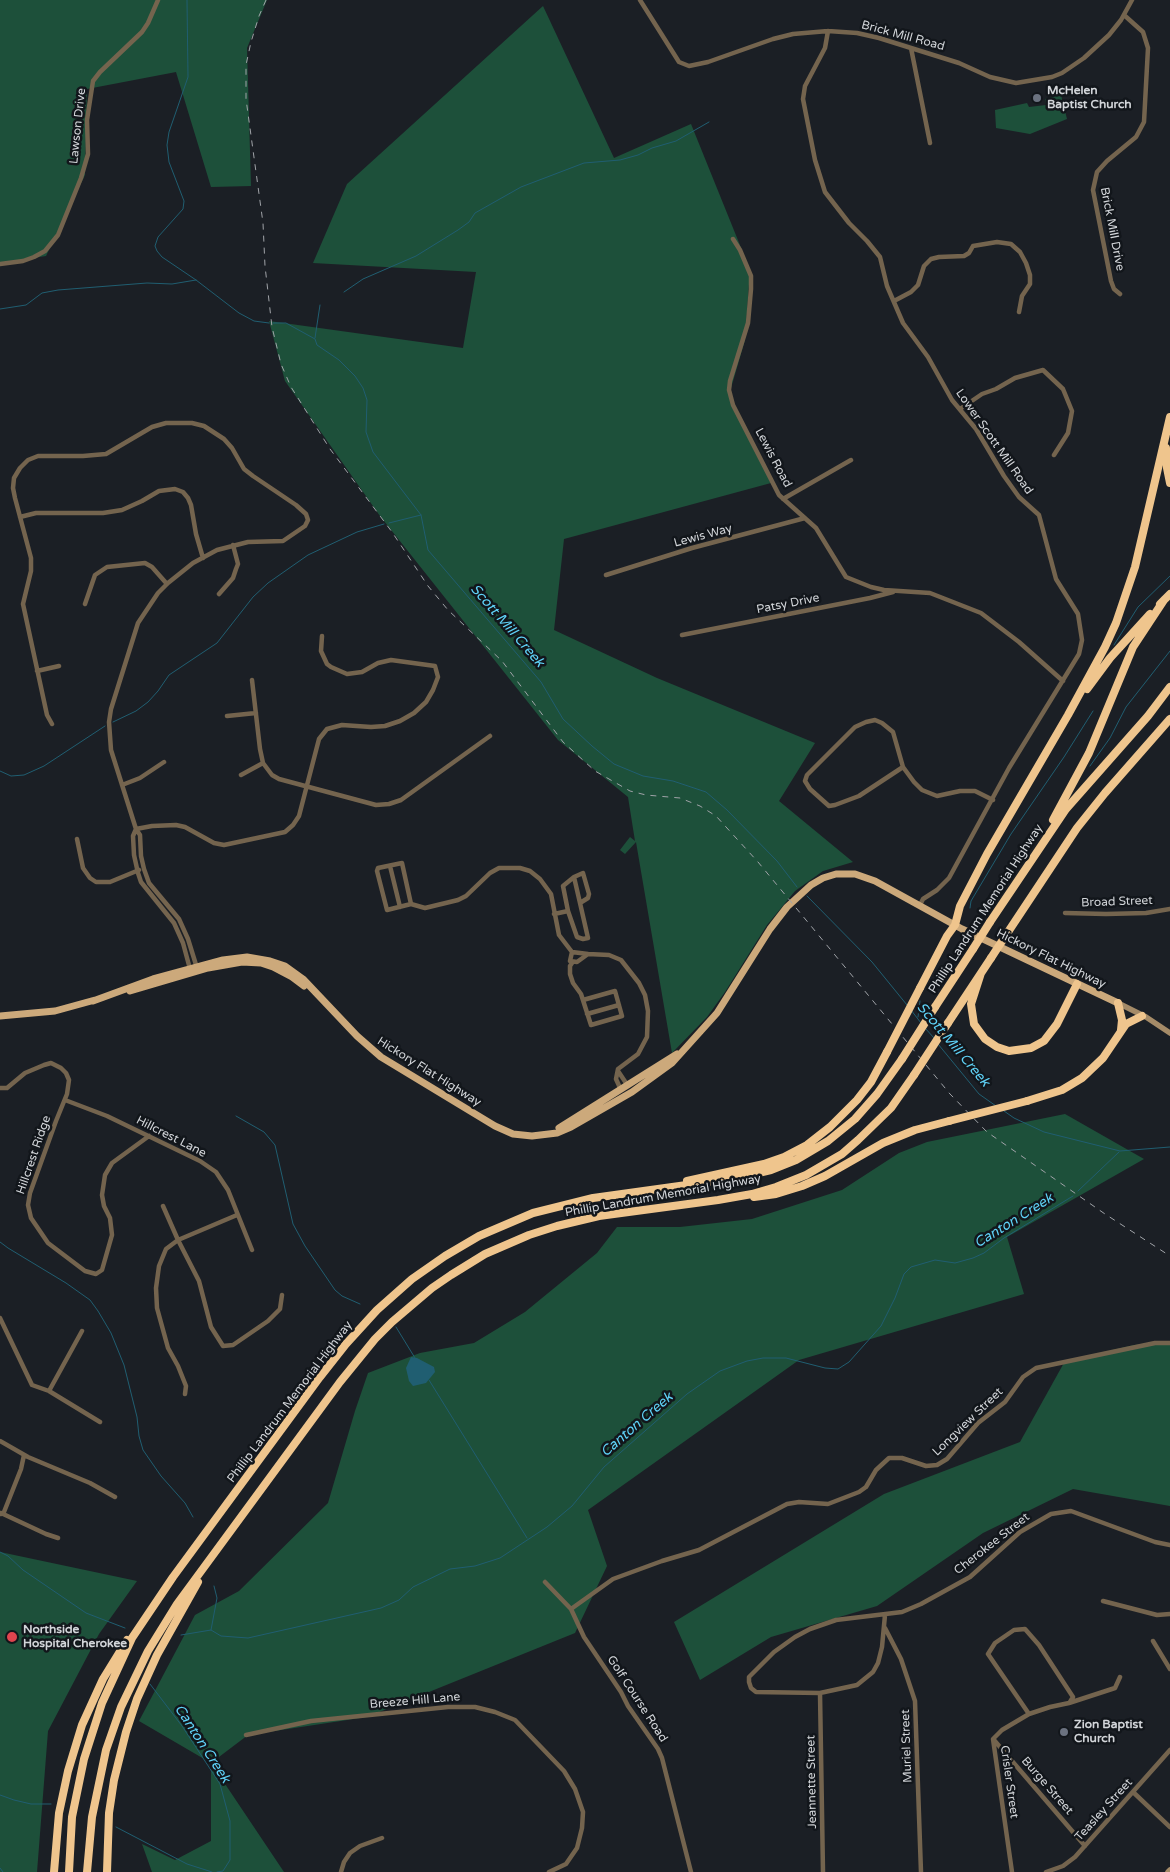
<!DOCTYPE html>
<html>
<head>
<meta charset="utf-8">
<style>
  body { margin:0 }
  canvas { display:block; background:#1b1f25 }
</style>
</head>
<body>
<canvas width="1170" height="1872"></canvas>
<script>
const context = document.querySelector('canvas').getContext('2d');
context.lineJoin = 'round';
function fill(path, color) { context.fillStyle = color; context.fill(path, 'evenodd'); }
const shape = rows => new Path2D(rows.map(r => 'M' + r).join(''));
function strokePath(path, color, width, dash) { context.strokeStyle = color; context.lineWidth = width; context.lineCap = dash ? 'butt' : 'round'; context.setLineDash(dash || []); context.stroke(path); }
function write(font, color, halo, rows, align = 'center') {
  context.font = font + ' "Varela Round",sans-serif'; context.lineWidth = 5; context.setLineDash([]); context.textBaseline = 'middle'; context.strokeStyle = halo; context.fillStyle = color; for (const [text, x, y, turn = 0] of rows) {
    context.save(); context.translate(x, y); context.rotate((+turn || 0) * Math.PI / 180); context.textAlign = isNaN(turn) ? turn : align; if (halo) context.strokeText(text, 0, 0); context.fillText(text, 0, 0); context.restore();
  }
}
fill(shape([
  [0,0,267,0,247,48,251,186,211,187,176,72,87,89,85,175,46,256,0,263],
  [543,6,614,158,691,124,750,270,745,340,729,395,771,483,564,539,554,630,657,678,815,743,779,801,853,862,823,871,795,891,767,925,725,992,707,1017,672,1053,636,842,625,854,620,850,630,837,635,841,628,797,558,740,380,516,285,381,269,321,463,348,476,272,313,263,347,184],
  [1061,95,1067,119,1030,134,996,128,995,110,1027,103,1029,107,1046,105,1045,99],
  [1065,1114,1144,1159,1007,1237,1024,1294,799,1360,588,1510,607,1566,575,1633,367,1717,248,1735,211,1763,284,1872,152,1872,142,1844,175,1860,211,1841,211,1763,139,1721,195,1615,239,1591,328,1503,355,1411,368,1373,420,1353,474,1343,525,1312,597,1253,617,1227,680,1227,752,1219,842,1190,899,1153,927,1142],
  [1170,1341,1170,1506,1073,1489,983,1533,877,1606,771,1637,700,1680,674,1622,884,1494,1020,1442,1065,1361,1134,1345],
  [0,1552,137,1581,99,1634,48,1731,37,1872,0,1872]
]), '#1d503a');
fill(shape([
  [411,1357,417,1358,434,1367,435,1372,426,1383,413,1386,409,1381,406,1368]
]), '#205e71');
strokePath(shape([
  [187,0,188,77,169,132,167,145,169,162,184,201,183,209,158,237,155,246,157,251,162,257,196,280,239,313,254,321,269,323],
  [344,292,363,279,416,256,458,230,469,222,475,213,521,187,584,163,620,160,638,155,652,148,676,141,709,122],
  [0,309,26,305,42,293,58,290,147,283,172,284,196,280],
  [273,323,286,323,315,339,317,345,339,360,355,376,363,388,367,400,366,432,373,452,421,515,428,550,541,682,563,719,592,746,614,764,643,776,673,781,706,792,727,810,777,861,797,887],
  [315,338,320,305],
  [389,523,421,515],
  [1114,645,1138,607,1170,576],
  [113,722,136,711,148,702,158,691,169,675,217,643,253,597,268,583,308,555,357,532,384,524],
  [1090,766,1110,738,1126,707,1170,651],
  [0,771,11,776,24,775,44,766,105,726],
  [807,896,872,962,907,1005],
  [970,908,971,901,1011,834,1064,757,1093,711],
  [911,1010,921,1023],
  [918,1017,920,1001],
  [925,1028,934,1038],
  [938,1044,979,1094,996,1106],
  [1004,1111,1014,1118,1044,1132,1120,1151,1170,1147],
  [236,1116,264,1132,275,1145,293,1224,305,1246,335,1290,342,1296,360,1304],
  [1078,1191,1119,1152],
  [0,1242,8,1248,66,1283,90,1300,98,1311,111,1333,124,1365,137,1417,139,1436,143,1450,161,1476,185,1503,193,1517],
  [396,1327,415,1358],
  [429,1380,527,1538],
  [0,1552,8,1556,23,1570,86,1613,125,1628],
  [211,1630,217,1598,214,1586],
  [181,1635,211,1630,221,1636,248,1638,381,1608,399,1600,413,1587,450,1569,475,1566,500,1558,547,1527,572,1506,604,1467,687,1394,720,1371,747,1361,763,1358,786,1358,825,1368,838,1369,849,1362,881,1326,895,1298,904,1274,911,1267,935,1260,955,1263,973,1258,984,1253,1004,1238,1073,1196],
  [150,1684,182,1726,220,1784,230,1821,230,1860,223,1871,217,1872],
  [0,1795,14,1800,31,1804,51,1804],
  [116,1827,187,1864,212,1872],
  [0,1868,3,1872]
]), '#205e71', 1);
strokePath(shape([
  [640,0,679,62,689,66,708,62,773,39,793,34,828,31,857,33,879,38,959,63,990,77,1016,83,1052,77,1062,73,1084,58,1109,35,1121,20,1132,0],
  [828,31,825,48,805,86,803,99,815,160,825,192,849,223,867,241,880,257,887,286,903,323,928,357,952,400,976,429,1004,476,1019,497,1039,515,1056,579,1078,614,1082,640,1079,654,1009,768,949,878,937,890,923,899,920,905],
  [911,48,930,143],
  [733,239,740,250,751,276,751,289,748,323,730,381,729,390,733,405,779,495,816,528,846,577,871,587,884,590,930,593,981,613,1019,642,1063,681],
  [0,264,23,261,34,257,45,251,58,235,81,178,88,154,87,120,93,81,100,72,142,32,148,23,158,0],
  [1120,294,1114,289,1111,281,1093,190,1097,172,1107,161,1136,137,1144,122,1148,48,1143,32,1124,15],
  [894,301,911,292,918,285,924,266,931,259,939,257,964,256,969,253,973,246,997,242,1011,244,1020,252,1026,263,1030,275,1030,284,1022,296,1019,312],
  [960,409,982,394,996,389,1015,378,1043,370,1063,389,1072,411,1068,433,1054,455],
  [783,499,851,460],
  [20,517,36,513,103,513,122,510,142,501,159,491,175,489,183,492,188,498,191,505,196,534,203,558],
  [606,575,692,548,805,518],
  [219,594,233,578,236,569,238,564,233,545],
  [85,604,95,575,107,567,145,563,152,567,167,584],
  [682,635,870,598,893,592],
  [37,671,59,666],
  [252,680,260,749,263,763,272,775,279,779,376,805,389,804,401,800,490,736],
  [227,716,256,713],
  [52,724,47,715,23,604,31,571,31,558,15,498,13,488,14,478,20,468,28,460,38,456,83,456,106,454,152,427,166,423,192,423,204,426,224,439,232,448,244,469,253,476,296,505,306,514,308,520,305,526,283,541,248,542,217,550,193,563,168,583,158,593,138,623,111,709,109,722,111,750,136,829,140,835,141,856,144,869,149,883,179,919,188,939,197,968],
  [903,767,859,796,835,805,829,806,810,789,805,781,807,775,855,727,866,722,875,720,882,723,893,732,903,767,914,782,922,790,937,796,960,791,975,791,993,800],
  [241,775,263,763],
  [122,785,140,778,164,762],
  [136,829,152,826,176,825,185,827,214,843,224,845,285,832,293,825,299,816,319,739,327,729,342,725,371,727,385,726,400,721,414,713,426,702,433,690,438,677,435,666,391,660,378,663,362,672,347,674,331,667,327,664,321,651,322,636],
  [136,829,133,836,134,855,138,873,141,882,174,923,183,943,190,969],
  [77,839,83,868,90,878,96,882,110,882,139,870],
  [402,863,411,904,387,910,377,871,378,868,402,863],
  [390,866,400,907],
  [574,877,580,903],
  [411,904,425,908,458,900,466,896,490,873,499,868,520,868,530,871,540,879,551,894,559,935,572,952,570,961,577,962,588,954,609,955,621,960,639,983,645,995,648,1011,647,1037,638,1054,618,1069,616,1079,621,1090],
  [1065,913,1106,914,1146,913,1170,909],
  [554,914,568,911,563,886,574,877,583,873,589,894,588,898,580,903,588,938,583,939,577,937,568,911],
  [572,952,588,954],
  [572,963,570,966,570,974,573,983,581,994,591,1025,622,1016,615,991,583,1000],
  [587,1014,619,1005],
  [618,1071,628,1086],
  [0,1088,7,1088,25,1073,44,1065,51,1063,61,1068,66,1073,69,1080,67,1094,56,1121,30,1193,28,1205,31,1218,48,1243,85,1271,96,1274,102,1270,112,1235,110,1218,104,1206,102,1195,105,1175,112,1163,149,1136],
  [65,1100,107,1116,200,1161,216,1172,228,1190,252,1250],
  [163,1206,178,1240,199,1281,211,1327,223,1346,233,1345,268,1321,280,1309,282,1295],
  [0,1318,32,1385,49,1391,100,1422],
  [49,1391,82,1331],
  [185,1394,186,1386,178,1366,168,1348,157,1308,156,1288,159,1266,166,1249,178,1240,237,1215],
  [0,1441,28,1457,90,1483,115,1497],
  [1,1513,46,1534,58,1538],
  [1,1514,4,1512,21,1469,24,1455],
  [545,1582,571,1609,584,1637,621,1692,628,1706,658,1749,662,1758,691,1872],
  [1103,1601,1157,1615,1170,1614],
  [571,1609,613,1579,662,1561,699,1550,787,1504,799,1502,828,1504,859,1492,866,1487,876,1470,889,1458,902,1458,926,1466,937,1465,947,1459,978,1423,1005,1402,1023,1377,1036,1368,1155,1343,1170,1343],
  [885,1615,882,1647,878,1663,873,1672,857,1685,820,1693,756,1692,751,1688,749,1682,749,1677,774,1652,795,1637,810,1629,836,1620,902,1612,921,1604,970,1577,1020,1532,1051,1514,1071,1511,1155,1542,1170,1545],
  [885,1628,901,1659,915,1701,921,1872],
  [1153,1641,1170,1669],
  [820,1693,823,1872],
  [1029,1714,988,1654,995,1643,1014,1630,1025,1629,1039,1645,1073,1697,1070,1702],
  [246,1735,311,1721,448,1707,475,1707,495,1712,515,1720,564,1771,575,1789,583,1812,582,1828,577,1848,566,1864,549,1872],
  [994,1740,1085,1846],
  [1133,1792,1170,1827],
  [341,1872,344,1862,350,1853,360,1846,382,1838],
  [1012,1872,993,1739,1002,1730,1029,1714,1050,1707,1069,1703,1115,1688,1120,1677],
  [1046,1872,1063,1866,1075,1857,1170,1750]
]), '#74644e', 4.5);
strokePath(shape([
  [1118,1003,1146,1017,1170,1033],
  [1168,1872,1170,1870]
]), '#a58b68', 5.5);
strokePath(shape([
  [130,991,208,968,242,962,261,963,273,967,292,977,304,986],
  [93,1001,153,979,223,960,247,957,270,961,285,966,303,979,357,1036,381,1057,495,1126,513,1134,532,1136,557,1133,571,1127,632,1092,672,1063,717,1013,770,929,787,907,811,885,823,878,836,874,855,874,875,881,962,929,1118,1003],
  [0,1016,55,1011,95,1000],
  [559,1128,677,1054]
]), '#cca97b', 7);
strokePath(shape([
  [1166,448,1167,468,1170,483],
  [1160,604,1170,594],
  [1087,689,1110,658,1150,614],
  [1053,820,1089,753,1133,647,1164,600],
  [990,922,1066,809,1148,716,1170,687],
  [1008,932,1077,828,1105,793,1170,719],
  [981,973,971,1004,974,1024,985,1039,997,1047,1009,1051,1031,1048,1044,1041,1057,1024,1077,984],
  [920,988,947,936,955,925,960,906,987,854,1068,715,1105,647,1116,623,1135,567,1170,417],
  [1118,1003,1122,1020,1121,1030],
  [935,1007,973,949],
  [948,1023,991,958],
  [1027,1101,1062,1090,1082,1078,1103,1058,1126,1024,1142,1016],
  [687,1181,764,1164,784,1157,807,1145,830,1127,857,1100,871,1082,887,1052],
  [754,1197,776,1194,802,1186,825,1176,883,1143,915,1130,949,1121],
  [54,1872,59,1813,68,1771,82,1725,103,1679,127,1640],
  [69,1872,72,1817,84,1759,102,1703,132,1638,173,1577,320,1377,346,1344,377,1310,412,1279,445,1256,479,1236,533,1213,593,1198,737,1178,771,1170,796,1160,828,1141,855,1119,877,1094,902,1059],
  [87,1872,92,1817,106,1750,121,1707,148,1651,177,1604,340,1382,375,1339,392,1322,432,1288,451,1275,485,1254,529,1235,557,1226,599,1216,718,1200,752,1194,776,1187,806,1175,842,1154,858,1140,891,1108,914,1075],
  [107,1872,109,1813,114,1780,126,1732,137,1699,157,1655,198,1582]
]), '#efc58d', 8);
strokePath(shape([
  [266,0,259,16,251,42,246,65,246,99,263,223,265,266,272,327,281,364,291,387,330,449,392,532,428,586,448,610,502,661,563,742,595,771,630,791,646,795,680,798,700,806,716,816,758,862,950,1094,987,1132,1105,1214,1170,1256]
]), '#a0a3a8', 1, [6, 6]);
strokePath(shape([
  [973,949,990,922],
  [991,958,1008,932],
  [887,1052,920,988],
  [902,1059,935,1007],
  [914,1075,948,1023],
  [949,1121,1027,1101]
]), '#efc58d', 8);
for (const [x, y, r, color] of [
  [1037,98,5,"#6b7280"],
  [12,1637,6,"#e0444e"],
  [1064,1732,5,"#6b7280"]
]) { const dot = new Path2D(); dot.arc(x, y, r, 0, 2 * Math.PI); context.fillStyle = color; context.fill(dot); strokePath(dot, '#12161b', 2); }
write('12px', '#d2d5d9', '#12161b', [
  ["Brick Mill Road",903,36,15],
  ["Lawson Drive",78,126,-84],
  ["Brick Mill Drive",1112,229,79],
  ["Lower Scott Mill Road",994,442,55],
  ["Lewis Road",773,458,62],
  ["Lewis Way",703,536,-15],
  ["Patsy Drive",788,604,-11],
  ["Broad Street",1117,902,-2],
  ["Phillip Landrum Memorial Highway",986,909,-57],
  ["Hickory Flat Highway",1051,959,26],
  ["Hickory Flat Highway",429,1072,32],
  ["Hillcrest Lane",171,1137,27],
  ["Hillcrest Ridge",34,1155,-71],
  ["Phillip Landrum Memorial Highway",663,1196,-10],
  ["Phillip Landrum Memorial Highway",290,1402,-53],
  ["Longview Street",968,1422,-44],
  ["Cherokee Street",992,1544,-38],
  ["Golf Course Road",637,1699,57],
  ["Breeze Hill Lane",415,1701,-5],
  ["Muriel Street",907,1746,-92],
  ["Jeannette Street",812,1782,-91],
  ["Crisler Street",1009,1782,82],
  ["Burge Street",1047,1786,49],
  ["Teasley Street",1104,1810,-48]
]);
write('bold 12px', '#d2d5d9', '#12161b', [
  ["McHelen",1047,91],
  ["Baptist Church",1047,105],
  ["Northside",23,1630],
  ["Hospital Cherokee",23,1644],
  ["Zion Baptist",1074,1725],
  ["Church",1074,1739]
], 'left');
write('italic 14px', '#5fd2f7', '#12161b', [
  ["Scott Mill Creek",507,626,49],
  ["Scott Mill Creek",953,1045,50],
  ["Canton Creek",1014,1221,-32],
  ["Canton Creek",637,1425,-41],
  ["Canton Creek",202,1744,57]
]);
</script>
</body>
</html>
